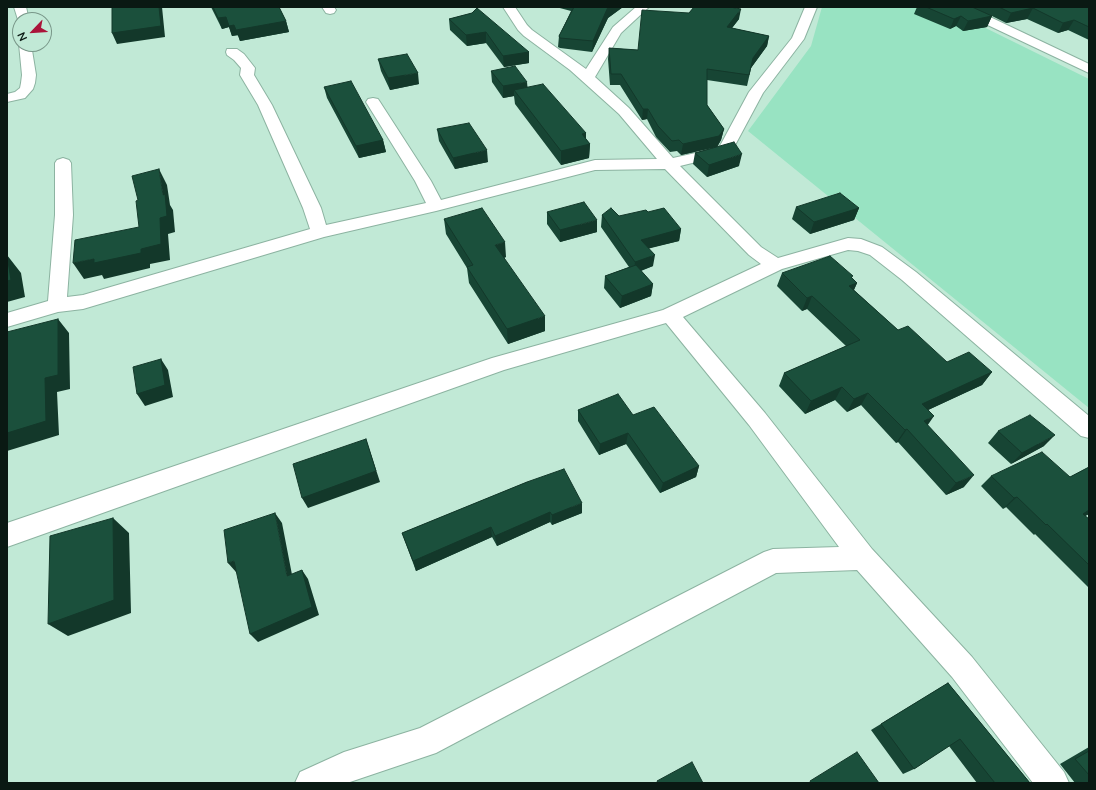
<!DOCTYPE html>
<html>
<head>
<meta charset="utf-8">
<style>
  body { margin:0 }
  #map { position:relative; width:1096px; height:790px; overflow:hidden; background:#c1e9d6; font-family:Mulish,sans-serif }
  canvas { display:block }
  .frame { position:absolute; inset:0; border:8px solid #0a1913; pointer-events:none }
  .north { position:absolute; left:12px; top:12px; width:40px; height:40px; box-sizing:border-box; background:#c1e9d6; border:1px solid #789688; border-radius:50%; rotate:245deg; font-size:11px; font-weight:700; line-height:16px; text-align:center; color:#0a1913 }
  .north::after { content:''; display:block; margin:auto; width:14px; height:18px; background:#aa143a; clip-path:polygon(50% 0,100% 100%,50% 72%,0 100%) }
</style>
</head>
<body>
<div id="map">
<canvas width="1096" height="790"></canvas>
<div class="frame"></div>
<div class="north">N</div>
</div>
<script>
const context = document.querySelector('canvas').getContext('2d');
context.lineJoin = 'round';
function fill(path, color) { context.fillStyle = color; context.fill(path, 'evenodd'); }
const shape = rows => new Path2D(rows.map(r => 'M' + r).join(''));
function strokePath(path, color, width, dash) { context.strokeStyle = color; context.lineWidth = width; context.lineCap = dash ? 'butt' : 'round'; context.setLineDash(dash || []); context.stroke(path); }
fill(shape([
  [822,7,943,7,1089,79,1089,408,748,131,811,46]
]), '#98e3c2');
const minor = shape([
  [14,7,26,7,29,20,20,20,20,23,19,23,14,7],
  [322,7,334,7,336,10,334,13,330,14,326,13,322,7],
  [503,7,515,7,527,25,532,30,586,69,613,27,636,7,649,7,621,33,595,77,629,108,673,158,718,148,721,144,749,92,792,38,805,7,817,7,804,39,763,93,733,149,729,154,680,166,761,247,778,258,848,238,861,239,882,247,916,272,1089,416,1089,438,1081,436,902,280,870,255,858,251,848,250,782,269,683,317,765,413,872,549,972,657,1064,772,1069,783,1033,783,952,677,857,570,776,573,436,753,347,783,295,783,300,772,344,752,420,728,764,552,773,549,839,547,749,425,666,323,504,370,7,547,7,523,492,358,663,310,761,264,749,255,665,169,595,170,436,211,324,237,83,309,58,312,7,327,7,313,48,301,55,215,55,163,57,160,63,158,69,160,71,163,73,215,67,297,83,295,310,229,303,208,258,105,240,75,241,68,234,60,227,55,226,52,227,49,237,49,244,54,255,68,254,75,272,105,321,208,326,225,426,203,415,181,366,102,368,99,373,98,378,99,380,102,431,181,441,200,595,160,657,159,619,114,570,70,524,36,518,30,503,7],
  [954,7,969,7,1089,64,1089,73,956,10,954,7],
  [20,42,20,44,31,44,36,75,35,83,33,89,25,98,7,102,7,94,15,92,20,88,21,83,22,75,19,44,20,42]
]);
strokePath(minor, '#8cb3a1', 2);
fill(minor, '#fff');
fill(shape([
  [211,7,279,7,286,21,289,32,240,41,238,35,232,36,229,27,222,29],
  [556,7,623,7,608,18,592,52,560,48,558,47,559,36,571,11],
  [694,7,734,7,734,8,739,19,732,28,769,36,767,46,751,68,747,86,707,80,707,105,724,129,721,140,717,147,739,166,707,177,693,164,695,153,716,147,681,155,677,151,670,152,656,137,647,119,642,120,620,85,610,85,608,59,609,48,638,50,689,13],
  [917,7,1089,7,1089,40,1068,30,1058,33,1027,19,1006,23,992,16,987,27,963,31,956,26,950,29,914,14],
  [472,13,529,52,529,63,504,67,486,43,467,46,450,30,449,19],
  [378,59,419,84,390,90,381,71],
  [491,71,528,87,586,133,586,139,590,144,589,158,561,165,515,104,514,96,503,98,492,82],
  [324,87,383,140,386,152,359,158,327,98],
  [437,129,488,162,455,169,439,141],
  [796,207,859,208,854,220,810,234,792,219],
  [547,212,597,232,560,242,547,224],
  [648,212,681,229,679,241,649,248,653,266,641,271,653,284,651,296,620,308,604,288,605,276,629,267,601,227,602,215,619,216],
  [444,219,506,257,504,258,545,331,508,344,469,283,467,268,446,234],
  [782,273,852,279,857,283,854,290,898,330,947,362,992,372,982,385,928,410,928,426,964,487,946,495,898,442,896,443,861,405,847,412,835,400,805,414,779,386,784,373,846,346,807,309,802,311,777,286],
  [578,410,633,415,699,466,696,477,660,493,626,444,599,455,578,421],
  [998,431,1044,446,1011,464,988,443],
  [1089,467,1089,514,1085,516,1089,519,1089,588,1035,534,1034,535,1006,507,1003,509,981,486,991,476,1070,477],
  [527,482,582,513,552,525,550,522,497,546,492,537,416,571,402,533],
  [948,683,1030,783,977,783,949,746,914,769,903,774,871,730],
  [1089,747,1089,783,1075,783,1060,764]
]), '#174534');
fill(shape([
  [159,7,162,7,165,37,117,44,112,33],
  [608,7,623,7,608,18,592,52,593,41],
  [1033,8,1027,19,1006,23,1011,13],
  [741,9,739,19,725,37,727,27],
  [961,16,956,26,950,29,954,19],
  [992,16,987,27,963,31,968,21],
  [226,17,234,25,238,35,232,36,229,27,222,29,218,18],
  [1074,20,1068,30,1058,33,1063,23],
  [286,21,289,32,240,41,236,30],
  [486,32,486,43,467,46,466,35],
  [769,36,767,46,751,68,747,86,753,58],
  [529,52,529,63,504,67,503,56],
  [418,73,419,84,390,90,388,78],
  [527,82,528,93,514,90,514,96,503,98,503,86],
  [643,109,648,109,647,119,642,120],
  [724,129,721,140,717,147,681,155,683,144],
  [586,133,585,145,590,144,589,158,561,165,561,151,582,134],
  [383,140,386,152,359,158,356,146],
  [487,150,488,162,455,169,453,158],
  [742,154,739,166,707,177,709,165],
  [159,169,167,185,170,205,173,210,175,232,168,234,170,260,150,264,150,268,104,279,102,275,84,279,73,263,141,249,160,218,163,195],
  [859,208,854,220,810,234,814,222],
  [597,220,597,232,560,242,560,230],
  [681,229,679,241,639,251,641,240],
  [505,242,506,257,496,260,495,245],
  [7,255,21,273,25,297,7,302],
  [655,255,653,266,634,273,635,262],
  [857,283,851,296,849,286],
  [653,284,651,296,620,308,622,296],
  [812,296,807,309,802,311,807,298],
  [545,316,545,331,508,344,507,329],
  [58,319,69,333,70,389,57,392,59,435,7,451,7,433,45,378],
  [161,359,168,370,173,397,145,406,137,394],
  [992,372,982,385,913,417,922,404],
  [842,387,835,400,805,414,811,401],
  [868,393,861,405,847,412,854,399],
  [934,416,925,429,924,421],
  [907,429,898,442,896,443,905,430],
  [628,433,626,444,599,455,600,444],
  [1055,435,1044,446,1011,464,1022,453],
  [366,439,380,482,308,508,302,498],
  [699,466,696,477,660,493,663,483],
  [974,475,964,487,946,495,956,483],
  [1017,497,1006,507,1003,509,1014,498],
  [582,503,582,513,552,525,552,515],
  [1089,510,1089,514,1070,524,1083,514],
  [550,512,550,522,497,546,495,536],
  [275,513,282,523,294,585,287,576],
  [113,518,129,533,131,613,68,636,48,624],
  [491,527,492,537,416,571,413,561],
  [234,561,242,570,236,572,228,563],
  [302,570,308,579,319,615,258,642,250,634]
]), '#13382a');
const building = shape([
  [112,7,159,7,161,26,112,33,112,7],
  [213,7,279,7,286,21,236,30,234,25,229,26,226,17,218,18,213,7],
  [574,7,608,7,593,41,560,38,559,36,574,7],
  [694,7,730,7,741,9,727,27,769,36,753,58,749,75,707,69,707,105,724,129,719,136,683,144,679,140,672,141,658,126,648,109,643,109,621,74,611,74,609,48,638,50,642,10,689,13,694,7],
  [926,7,972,7,992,16,968,21,961,16,954,19,926,7],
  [999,7,1089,7,1089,27,1074,20,1063,23,1033,8,1011,13,999,7],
  [477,8,529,52,503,56,486,32,466,35,449,19,472,13,477,8],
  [407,54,418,73,388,78,378,59,407,54],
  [515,66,527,82,503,86,491,71,515,66],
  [351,81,383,140,356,146,324,87,351,81],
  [543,84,586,133,582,134,590,144,561,151,514,90,543,84],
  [469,123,487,150,453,158,437,129,469,123],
  [734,142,742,154,709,165,695,153,734,142],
  [159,169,163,195,165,194,167,216,160,218,161,244,141,249,141,253,94,263,94,259,73,263,75,240,139,227,136,201,138,200,132,176,159,169],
  [840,193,859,208,814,222,796,207,840,193],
  [584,202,597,220,560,230,547,212,584,202],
  [482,208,505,242,495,245,545,316,507,329,467,267,473,265,444,219,482,208],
  [611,208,619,216,646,210,648,212,664,208,681,229,641,240,655,255,635,262,602,215,611,208],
  [7,255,11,280,7,281,7,255],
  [830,256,853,276,851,277,857,283,849,286,898,330,908,326,947,362,969,352,992,372,922,404,934,416,924,421,974,475,956,483,907,429,905,430,868,393,854,399,842,387,811,401,784,373,860,340,812,296,807,298,782,273,830,256],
  [636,265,653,284,622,296,605,276,636,265],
  [58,319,58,375,45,378,46,421,7,433,7,332,58,319],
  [161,359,165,385,137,394,133,367,161,359],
  [618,394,633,415,654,407,699,466,663,483,628,433,600,444,578,410,618,394],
  [1030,415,1055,435,1022,453,998,431,1030,415],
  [366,439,376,471,302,498,293,464,366,439],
  [1042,452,1070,477,1089,467,1089,510,1083,514,1089,519,1089,565,1047,524,1046,525,1017,497,1014,498,991,476,1042,452],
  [564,469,582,503,552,515,550,512,495,536,491,527,413,561,402,533,527,482,564,469],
  [275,513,287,576,302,570,312,607,250,634,234,561,228,563,224,530,275,513],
  [113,518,114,600,48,624,50,536,113,518],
  [948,683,1030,783,995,783,960,739,914,769,881,724,948,683],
  [1089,751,1089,775,1075,759,1089,751],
  [857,752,879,783,811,783,810,781,857,752],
  [692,762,703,783,658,783,657,781,692,762]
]);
fill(building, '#1b503c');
strokePath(building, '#13382a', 1);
</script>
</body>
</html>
